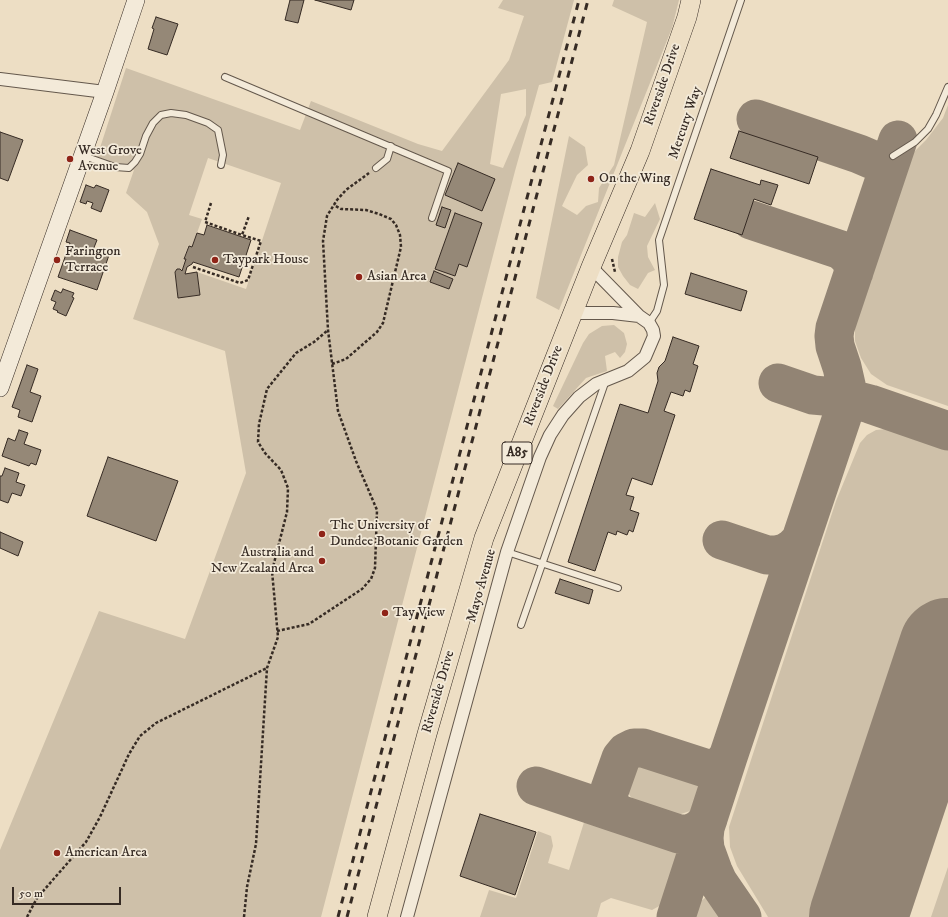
<!DOCTYPE html>
<html>
<head>
<meta charset="utf-8">
<style>
  body { margin:0 }
  #map { position:relative; width:948px; height:917px; overflow:hidden; background:#eddec4; font-family:"IM FELL DW Pica",serif }
  canvas { display:block }
  .scale { position:absolute; left:12px; top:887px; width:109px; height:18px; box-sizing:border-box; border:2px solid #362b24; border-top:0; padding-left:5px; font-size:12px; line-height:14px; white-space:nowrap; color:#362b24; -webkit-text-stroke:3px #f3ead9; paint-order:stroke }
</style>
</head>
<body>
<div id="map">
<canvas width="948" height="917"></canvas>
<div class="scale">50 m</div>
</div>
<script>
const context = document.querySelector('canvas').getContext('2d');
context.lineJoin = 'round';
function fill(path, color) { context.fillStyle = color; context.fill(path, 'evenodd'); }
const shape = rows => new Path2D(rows.map(r => 'M' + r).join(''));
function strokePath(path, color, width, dash) { context.strokeStyle = color; context.lineWidth = width; context.lineCap = dash ? 'butt' : 'round'; context.setLineDash(dash || []); context.stroke(path); }
function write(font, color, halo, rows, align = 'center') {
  context.font = font + ' "IM FELL DW Pica",serif'; context.lineWidth = 3.5; context.setLineDash([]); context.textBaseline = 'middle'; context.strokeStyle = halo; context.fillStyle = color; for (const [text, x, y, turn = 0] of rows) {
    context.save(); context.translate(x, y); context.rotate((+turn || 0) * Math.PI / 180); context.textAlign = isNaN(turn) ? turn : align; if (halo) context.strokeText(text, 0, 0); context.fillText(text, 0, 0); context.restore();
  }
}
fill(shape([
  [503,0,574,0,552,82,539,85,515,171,321,917,0,917,0,850,99,611,185,639,246,473,225,351,133,319,159,244,147,212,126,193,134,170,97,157,126,68,300,130,311,101,418,144,442,151,509,60,524,16,498,8],
  [526,89,526,115,503,168,490,164,501,94],
  [208,158,281,183,246,289,197,272,200,295,178,298,175,272,180,269,182,271,186,259,184,258,188,246,192,247,202,219,189,215],
  [614,0,679,0,672,28,559,310,536,298,569,136,585,147,588,165,577,175,562,206,577,215,586,206,598,202,599,188,614,165,647,22,612,6],
  [948,105,948,406,887,385,871,374,861,358,855,341,855,322,910,156,926,140,943,118],
  [655,203,660,219,647,246,648,257,655,270,648,273,638,289,630,285,623,276,618,267,618,257,622,242,627,235,634,213,645,217],
  [614,325,624,333,627,344,625,352,620,358,615,352,605,356,607,371,586,378,558,409,553,406,583,343,589,334,602,326],
  [886,429,897,431,948,447,948,658,861,917,768,917,737,866,730,847,729,827,836,501,860,443,867,435,876,430],
  [651,758,689,771,696,777,700,784,701,793,697,806,690,811,681,814,672,814,636,802,630,796,627,790,627,780,629,772,635,765,642,760],
  [592,815,670,842,685,863,674,898,652,910,611,898,601,903,597,917,480,917,489,890,516,898,538,831,551,836,553,846,548,863,569,870,586,816],
  [948,867,948,917,931,917],
  [710,894,725,917,693,917,697,904]
]), '#cec0a9');
strokePath(shape([
  [756,119,859,154,880,163,884,170,885,179],
  [751,220,841,250,851,259,854,272],
  [778,383,813,395,847,398,870,404,948,431],
  [722,540,767,555,776,555,785,553,793,548,801,540,803,533],
  [536,786,619,814],
  [708,819,703,826,696,831,689,834,679,834,619,814,613,809,609,801,608,796,610,789,621,758,626,752,634,748,643,748,708,769,718,767,723,763,728,757],
  [705,828,704,838,705,849,713,871,718,882,742,917],
  [676,917,728,757,842,417,847,398,847,389,842,367,835,346,834,336,835,328,898,140]
]), '#928474', 39);
strokePath(shape([
  [858,917,948,647]
]), '#928474', 98);
const building = shape([
  [290,0,304,0,298,23,285,20,290,0],
  [315,0,354,0,351,10,315,0],
  [156,17,178,24,167,55,148,49,154,29,152,28,156,17],
  [739,131,818,157,809,184,730,158,739,131],
  [0,132,23,140,8,181,0,178,0,132],
  [458,163,495,179,482,211,445,195,458,163],
  [711,169,760,185,761,180,778,185,771,205,754,199,742,235,694,219,711,169],
  [86,185,94,188,96,185,109,190,101,212,91,208,93,203,87,201,86,204,80,202,86,185],
  [442,207,451,210,445,228,436,225,442,207],
  [455,213,482,223,467,267,459,264,455,276,435,269,455,213],
  [207,225,251,240,239,277,193,262,192,264,187,267,185,274,197,272,200,295,178,298,175,272,177,269,180,269,182,271,186,259,184,259,189,246,192,247,197,233,204,235,207,225],
  [70,230,97,240,93,250,109,255,97,290,58,277,70,243,66,242,70,230],
  [434,271,453,279,449,289,430,282,434,271],
  [691,273,747,291,741,311,685,294,691,273],
  [63,289,74,293,72,297,74,298,66,316,57,312,58,311,53,309,56,302,51,300,55,290,61,293,63,289],
  [673,337,699,346,693,364,698,366,690,392,685,390,683,396,671,392,664,411,675,415,652,485,632,478,626,495,634,497,630,510,639,513,633,532,629,530,627,535,617,531,616,535,608,532,595,571,568,562,620,404,648,413,658,381,657,373,659,367,665,361,673,337],
  [27,365,38,369,30,392,41,396,32,422,18,417,20,410,12,407,27,365],
  [19,430,28,433,24,444,41,450,36,465,31,463,29,466,2,456,8,438,15,441,19,430],
  [108,457,178,481,156,541,87,516,108,457],
  [5,468,19,473,16,482,25,485,21,496,12,493,8,503,0,500,0,476,2,476,5,468],
  [0,532,23,542,18,556,0,548,0,532],
  [560,579,593,590,589,604,555,593,560,579],
  [480,814,536,832,515,895,460,876,480,814]
]);
fill(building, '#958877');
strokePath(building, '#362b24', 1);
const lane = shape([
  [225,77,448,171,432,218],
  [84,156,115,167,129,168,135,162,140,154,146,136,153,123,161,115,171,113,186,115,208,123,218,130,223,155,221,165],
  [893,156,915,142,928,129,936,115,948,87],
  [376,168,387,159,391,146],
  [649,323,657,311,664,285,659,240,741,0],
  [507,552,618,588],
  [521,625,606,380]
]);
const street = shape([
  [0,79,105,92],
  [572,313,613,313,639,316],
  [407,917,507,552,540,457,550,435,563,415,579,397,596,384,628,371,645,357,654,336,653,330,649,323,639,316,591,267]
]);
const secondary = shape([
  [0,388,105,92,136,0]
]);
const primary = shape([
  [377,917,427,734,484,538,591,267,640,151,687,17,691,0]
]);
strokePath(lane, '#64584c', 8);
strokePath(street, '#64584c', 14);
strokePath(secondary, '#362b24', 18);
strokePath(primary, '#362b24', 20);
strokePath(shape([
  [211,203,205,222,242,235,249,216],
  [612,259,615,272],
  [193,267,240,283,248,280,261,241,242,235],
  [332,364,346,359,377,332,383,323,401,247,400,235,396,225,391,219,379,214,366,210,341,209,334,205],
  [277,631,309,624,362,589,371,579,375,568,377,510,356,461,338,411,328,330,323,241,327,216,337,200,346,190,369,173],
  [27,917,37,898,86,842,100,817,129,754,140,736,156,723,267,668],
  [244,917,247,887,256,844,267,668,278,637,272,571,287,512,288,488,281,470,265,453,258,442,259,424,267,389,296,353,314,342,328,330]
]), '#362b24', 2.5, [3, 2]);
strokePath(lane, '#f3ead9', 6);
strokePath(street, '#f3ead9', 12);
strokePath(secondary, '#f3ead9', 17);
strokePath(primary, '#eddec4', 19);
strokePath(shape([
  [338,917,579,0],
  [347,917,588,0]
]), '#362b24', 3, [7, 7]);
for (const [x, y, r, color] of [
  [70,159,4,"#8f2418"],
  [591,179,4,"#8f2418"],
  [57,260,4,"#8f2418"],
  [215,260,4,"#8f2418"],
  [359,277,4,"#8f2418"],
  [322,534,4,"#8f2418"],
  [322,561,4,"#8f2418"],
  [385,613,4,"#8f2418"],
  [57,853,4,"#8f2418"]
]) { const dot = new Path2D(); dot.arc(x, y, r, 0, 2 * Math.PI); context.fillStyle = color; context.fill(dot); strokePath(dot, '#f3ead9', 1.5); }
for (const [x, y, w] of [
  [517,453,30]
]) { const box = new Path2D(); box.roundRect(x - w / 2, y - 11, w, 22, 3); context.fillStyle = '#f3ead9'; context.fill(box); strokePath(box, '#362b24', 1); }
write('bold 13px', '#362b24', null, [
  ["A85",517,453]
]);
write('14px', '#362b24', '#f3ead9', [
  ["Riverside Drive",663,85,-71],
  ["Mercury Way",686,123,-71],
  ["Riverside Drive",544,386,-69],
  ["Mayo Avenue",482,586,-74],
  ["Riverside Drive",439,692,-74]
]);
write('14px', '#362b24', '#f3ead9', [
  ["West Grove",78,151],
  ["Avenue",78,167],
  ["On the Wing",599,179],
  ["Farington",65,252],
  ["Terrace",65,268],
  ["Taypark House",223,260],
  ["Asian Area",367,277],
  ["The University of",330,526],
  ["Dundee Botanic Garden",330,542],
  ["Australia and",314,553,"right"],
  ["New Zealand Area",314,569,"right"],
  ["Tay View",393,613],
  ["American Area",65,853]
], 'left');
</script>
</body>
</html>
